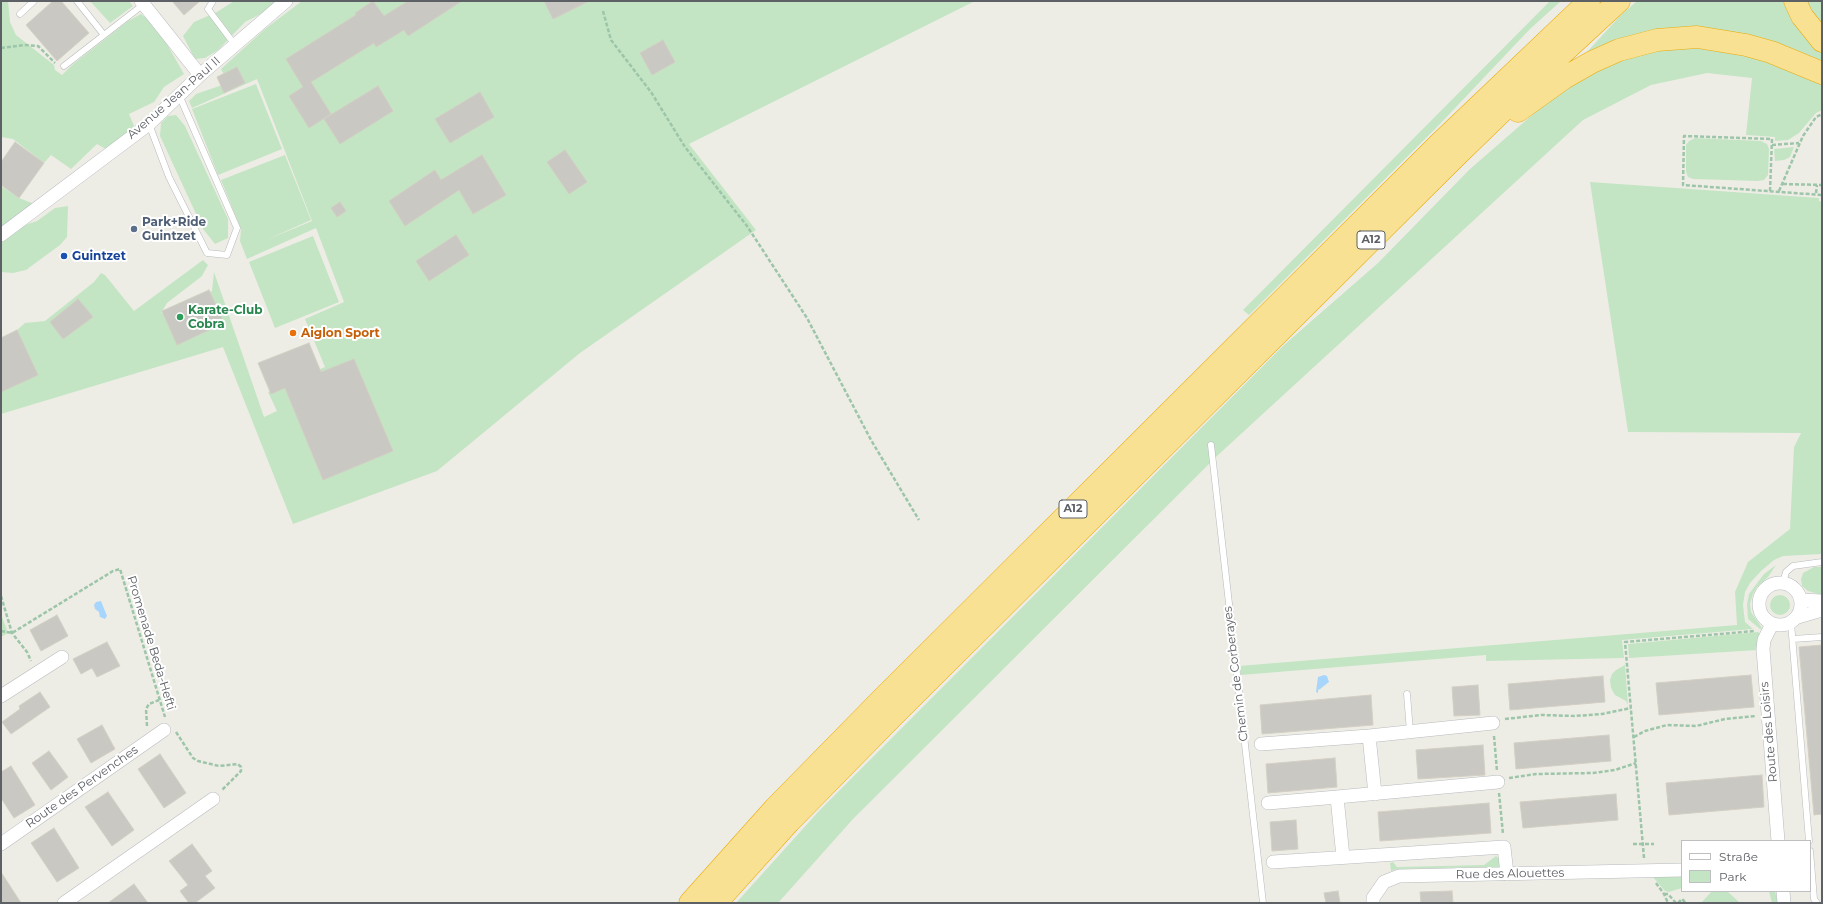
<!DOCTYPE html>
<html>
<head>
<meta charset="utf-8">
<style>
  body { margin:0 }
  #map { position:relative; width:1823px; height:904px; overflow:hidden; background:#eeede5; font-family:Montserrat,sans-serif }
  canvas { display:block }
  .frame { position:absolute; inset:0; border:2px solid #5d6065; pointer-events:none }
  .legend { position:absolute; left:1681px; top:840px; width:130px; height:52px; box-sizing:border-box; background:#fff; border:1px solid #bebfc1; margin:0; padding:5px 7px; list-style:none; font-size:12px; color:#5d6065 }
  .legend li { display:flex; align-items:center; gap:8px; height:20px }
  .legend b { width:20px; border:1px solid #bebfc1 }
</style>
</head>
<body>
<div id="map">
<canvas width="1823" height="904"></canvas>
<div class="frame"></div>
<ul class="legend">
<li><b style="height:5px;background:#fff"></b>Straße</li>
<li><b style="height:11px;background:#c3e5c4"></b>Park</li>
</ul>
</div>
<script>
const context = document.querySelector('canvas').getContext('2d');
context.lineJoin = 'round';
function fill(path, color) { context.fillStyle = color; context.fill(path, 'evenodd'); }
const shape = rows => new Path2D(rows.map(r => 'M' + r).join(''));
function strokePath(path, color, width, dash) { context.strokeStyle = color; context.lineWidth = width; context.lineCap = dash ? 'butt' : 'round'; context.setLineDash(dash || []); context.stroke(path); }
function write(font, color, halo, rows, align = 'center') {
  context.font = font + ' Montserrat,sans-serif'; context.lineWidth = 4; context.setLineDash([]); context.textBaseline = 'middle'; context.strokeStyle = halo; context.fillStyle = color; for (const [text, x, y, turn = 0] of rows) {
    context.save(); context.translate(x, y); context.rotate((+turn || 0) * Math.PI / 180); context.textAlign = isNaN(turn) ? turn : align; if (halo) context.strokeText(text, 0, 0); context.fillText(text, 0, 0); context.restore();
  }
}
fill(shape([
  [1,1,8,1,10,22,16,35,54,65,55,70,62,75,72,65,128,21,141,14,157,27,184,74,164,87,154,102,129,114,137,133,109,151,97,144,71,169,51,155,44,163,13,139,1,137],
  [90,1,129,1,133,6,110,23],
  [234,1,275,1,268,10,245,22,218,50,205,58,195,59,183,36,194,22,217,12],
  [302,1,975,1,689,144,756,230,580,353,437,471,293,524,223,347,1,414,1,338,17,330,25,323,45,321,94,282,101,273,105,275,134,311,203,260,208,265,202,276,167,303,161,313,212,291,214,272,264,417,277,411,268,392,325,367,305,319,344,302,316,228,247,259,240,241,241,229,221,180,285,155,311,220,266,240,312,221,257,79,192,108,189,101,196,94,228,83,221,69,265,29],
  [1550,1,1561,1,1530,29,1438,126,1249,315,1243,310],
  [1637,1,1790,1,1822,49,1822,64,1757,40,1589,55,1587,52,1620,16],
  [1806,1,1822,1,1822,27,1819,24],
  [1695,46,1746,52,1822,81,1822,110,1816,113,1799,133,1788,140,1775,141,1775,137,1746,135,1752,78,1707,73,1651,85,1583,120,1217,456,853,819,778,903,736,903,819,811,1284,345,1378,263,1470,169,1554,96,1602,65,1650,49],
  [256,84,282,149,218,175,192,109],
  [176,115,185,126,228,219,228,238,215,244,203,229,160,136,161,123,168,116],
  [1695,138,1761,141,1767,144,1769,149,1768,175,1764,180,1758,181,1693,179,1688,177,1686,172,1686,145,1689,141],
  [1794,147,1790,157,1784,160,1775,161,1774,149],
  [1590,182,1819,198,1819,201,1822,202,1822,554,1783,556,1774,560,1761,571,1750,583,1745,592,1743,605,1745,622,1753,629,1622,640,1624,658,1486,661,1486,655,1241,675,1239,666,1737,625,1735,592,1748,562,1790,529,1794,447,1801,433,1628,432],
  [1,186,19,198,32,203,36,212,25,225,37,221,55,208,68,206,67,237,60,245,26,270,13,273,1,272],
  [313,236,339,302,275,328,249,262],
  [1776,565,1768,577,1757,587,1753,594,1750,604,1751,612,1762,628,1760,629,1748,619,1747,604,1749,594,1764,574],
  [1814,567,1822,567,1822,595,1808,591,1802,586,1801,579,1803,573],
  '1770 605a10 10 0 1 1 20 0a10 10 0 1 1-20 0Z',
  [1,614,8,633,1,637],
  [1758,632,1762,636,1758,650,1629,658,1628,644],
  [1625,665,1628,705,1626,701,1615,695,1611,688,1610,680,1612,674,1616,670],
  [1496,856,1500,859,1501,865,1494,871,1487,871,1484,867,1397,869,1391,871,1390,863,1393,862,1397,867,1484,865],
  [1682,876,1682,888,1669,892,1665,891,1653,877],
  [1712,891,1727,891,1740,903,1701,903],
  [1769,891,1775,891,1778,903,1772,903]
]), '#c3e5c4');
fill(shape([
  [101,601,107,616,105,619,100,617,99,612,95,609,94,605,96,602],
  [1324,675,1327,676,1329,682,1320,689,1318,690,1318,693,1316,692,1318,677]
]), '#a8d5fb');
const building = shape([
  [53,1,61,1,89,33,57,61,26,25,53,1],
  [172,1,200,1,184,15,172,1],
  [373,1,384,16,408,1,462,1,408,36,404,30,376,47,374,43,311,82,331,114,309,128,289,96,303,87,286,59,356,15,355,13,373,1],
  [544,1,589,1,553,19,544,1],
  [663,40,675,62,652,75,640,53,663,40],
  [237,67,245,83,224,93,217,77,237,67],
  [378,86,393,111,340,144,324,119,378,86],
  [480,92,494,117,450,143,435,119,480,92],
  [15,142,44,163,19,198,1,185,1,162,15,142],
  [565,150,587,182,569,194,547,162,565,150],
  [482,155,506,195,473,214,459,190,405,226,389,201,435,170,441,180,482,155],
  [340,202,346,211,337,217,331,208,340,202],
  [456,235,469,255,429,281,416,261,456,235],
  [209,290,224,323,177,345,162,311,209,290],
  [78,299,93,317,63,339,50,322,78,299],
  [17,330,38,375,1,392,1,338,17,330],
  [309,343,321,372,354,359,393,451,323,480,285,388,271,394,258,363,309,343],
  [57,615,68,636,41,651,30,630,57,615],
  [107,642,120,666,97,677,92,668,81,674,73,659,107,642],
  [1822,645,1822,814,1814,815,1799,647,1822,645],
  [1751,675,1754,707,1659,715,1656,683,1751,675],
  [1603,676,1605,702,1510,710,1508,684,1603,676],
  [1478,685,1480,715,1454,716,1452,687,1478,685],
  [40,692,50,707,11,734,2,722,20,709,19,706,40,692],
  [1371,695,1373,725,1262,734,1260,705,1371,695],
  [102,725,115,749,91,763,77,739,102,725],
  [1609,735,1611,761,1516,769,1514,743,1609,735],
  [1483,745,1485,775,1418,779,1416,750,1483,745],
  [49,751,68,777,51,790,32,763,49,751],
  [160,754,186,793,164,808,138,769,160,754],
  [1335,758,1337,787,1268,793,1266,764,1335,758],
  [11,766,35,805,14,818,1,798,1,772,11,766],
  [1762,775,1764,807,1669,815,1666,783,1762,775],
  [108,792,134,830,112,846,85,807,108,792],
  [1616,794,1618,820,1523,828,1520,802,1616,794],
  [1489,803,1491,833,1380,841,1378,812,1489,803],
  [1296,820,1298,849,1272,851,1270,822,1296,820],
  [54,828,79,868,57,882,31,843,54,828],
  [192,844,212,871,205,876,215,888,195,903,189,903,180,891,188,885,169,861,192,844],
  [1,872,21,903,1,903,1,872],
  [134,884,148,903,108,903,134,884],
  [1338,891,1340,903,1326,903,1324,893,1338,891],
  [1452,891,1453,903,1421,903,1420,892,1452,891]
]);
fill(building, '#cac8c2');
strokePath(building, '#d3cfc4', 1);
const lane = shape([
  [77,1,104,35],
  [213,1,208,9,235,45],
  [20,14,34,1],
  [64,66,144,4],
  [149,124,169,177,207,253,227,255,237,228,179,95],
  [1211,445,1263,903],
  [1783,583,1786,572,1793,566,1822,562],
  [1791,623,1809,841],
  [1793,639,1822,637],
  [1407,694,1410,732],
  [1810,851,1814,899,1817,903]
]);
const street = shape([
  [141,1,200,75],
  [1,235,149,124,200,75,286,1],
  '1759 604a21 21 0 1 1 42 0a21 21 0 1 1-42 0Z',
  [1801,600,1822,601],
  [1798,617,1822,610],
  [1772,624,1764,640,1763,649,1778,841],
  [1,696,62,657],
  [1369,736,1493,723],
  [1261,744,1369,736,1375,794],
  [1337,797,1498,782],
  [1268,803,1337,797,1343,857],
  [1,844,164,730],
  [1273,862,1504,847,1507,874],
  [1783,891,1784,903],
  [64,903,213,799],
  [1373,903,1373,898,1384,882,1399,876,1682,870]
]);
const highway = shape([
  [1795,1,1802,16,1822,41],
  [1518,111,1564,78,1592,62,1619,50,1657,40,1697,37,1746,45,1771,52,1822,73],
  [690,903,775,808,880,701,1439,144,1589,1],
  [716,903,789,822,893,716,1454,158,1554,61,1619,1]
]);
strokePath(lane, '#b7babe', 7);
strokePath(street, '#b7babe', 14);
strokePath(highway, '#e9aa0b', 23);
strokePath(shape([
  [603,11,611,40,651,92,685,147,747,226,807,318,871,440,919,520],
  [1,48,24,45,38,46,55,63],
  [1772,145,1799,143],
  [1783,184,1822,185],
  [1770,191,1772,139,1684,136,1683,185,1822,195],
  [1779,191,1803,136,1816,117,1822,114],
  [1816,193,1817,185],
  [1,596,12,633,27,652,31,661],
  [1,631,12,633,113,571,120,569,165,717],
  [1505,719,1541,715,1575,716,1602,714,1631,708],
  [147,726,146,709,149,704,159,700],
  [176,732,193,758,198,761,219,766,238,764,241,767,241,771,222,790],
  [1494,736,1497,771],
  [1634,737,1645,731,1667,725,1696,726,1725,719,1756,716],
  [1509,778,1536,774,1593,773,1615,770,1636,763],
  [1499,793,1503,834],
  [1633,844,1654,844],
  [1644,858,1625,642,1755,631],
  [1656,883,1664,894,1668,903],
  [1664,894,1668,894,1676,903],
  [1678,903,1682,899,1686,903]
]), '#9cc5a9', 2.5, [4, 2]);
strokePath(lane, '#fff', 6);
strokePath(street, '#fff', 13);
strokePath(highway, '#f8e192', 22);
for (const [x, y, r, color] of [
  [134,229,4,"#5c6f8a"],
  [64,256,4,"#1a4fb4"],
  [180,317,4,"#2e9e5b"],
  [293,333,4,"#e8710a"]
]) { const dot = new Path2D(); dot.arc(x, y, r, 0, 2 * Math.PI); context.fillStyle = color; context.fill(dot); strokePath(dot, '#fff', 1.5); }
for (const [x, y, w] of [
  [1371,240,28],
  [1073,509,28]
]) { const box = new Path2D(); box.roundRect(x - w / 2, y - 9, w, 18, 3); context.fillStyle = '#fff'; context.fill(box); strokePath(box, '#5d6065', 1); }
write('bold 11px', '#5d6065', null, [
  ["A12",1371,240],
  ["A12",1073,509]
]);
write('12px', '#5d6065', '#fff', [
  ["Avenue Jean-Paul II",174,98,-41],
  ["Promenade Beda-Hefti",151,643,73],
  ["Chemin de Corberayes",1236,674,-97],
  ["Route des Loisirs",1769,732,-95],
  ["Route des Pervenches",82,787,-35],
  ["Rue des Alouettes",1510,874,-1]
]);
write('bold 12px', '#4e5e75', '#fff', [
  ["Park+Ride",142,222],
  ["Guintzet",142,236]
], 'left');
write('bold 12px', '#164399', '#fff', [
  ["Guintzet",72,256]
], 'left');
write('bold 12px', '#27864d', '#fff', [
  ["Karate-Club",188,310],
  ["Cobra",188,324]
], 'left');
write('bold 12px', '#c56008', '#fff', [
  ["Aiglon Sport",301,333]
], 'left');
</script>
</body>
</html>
